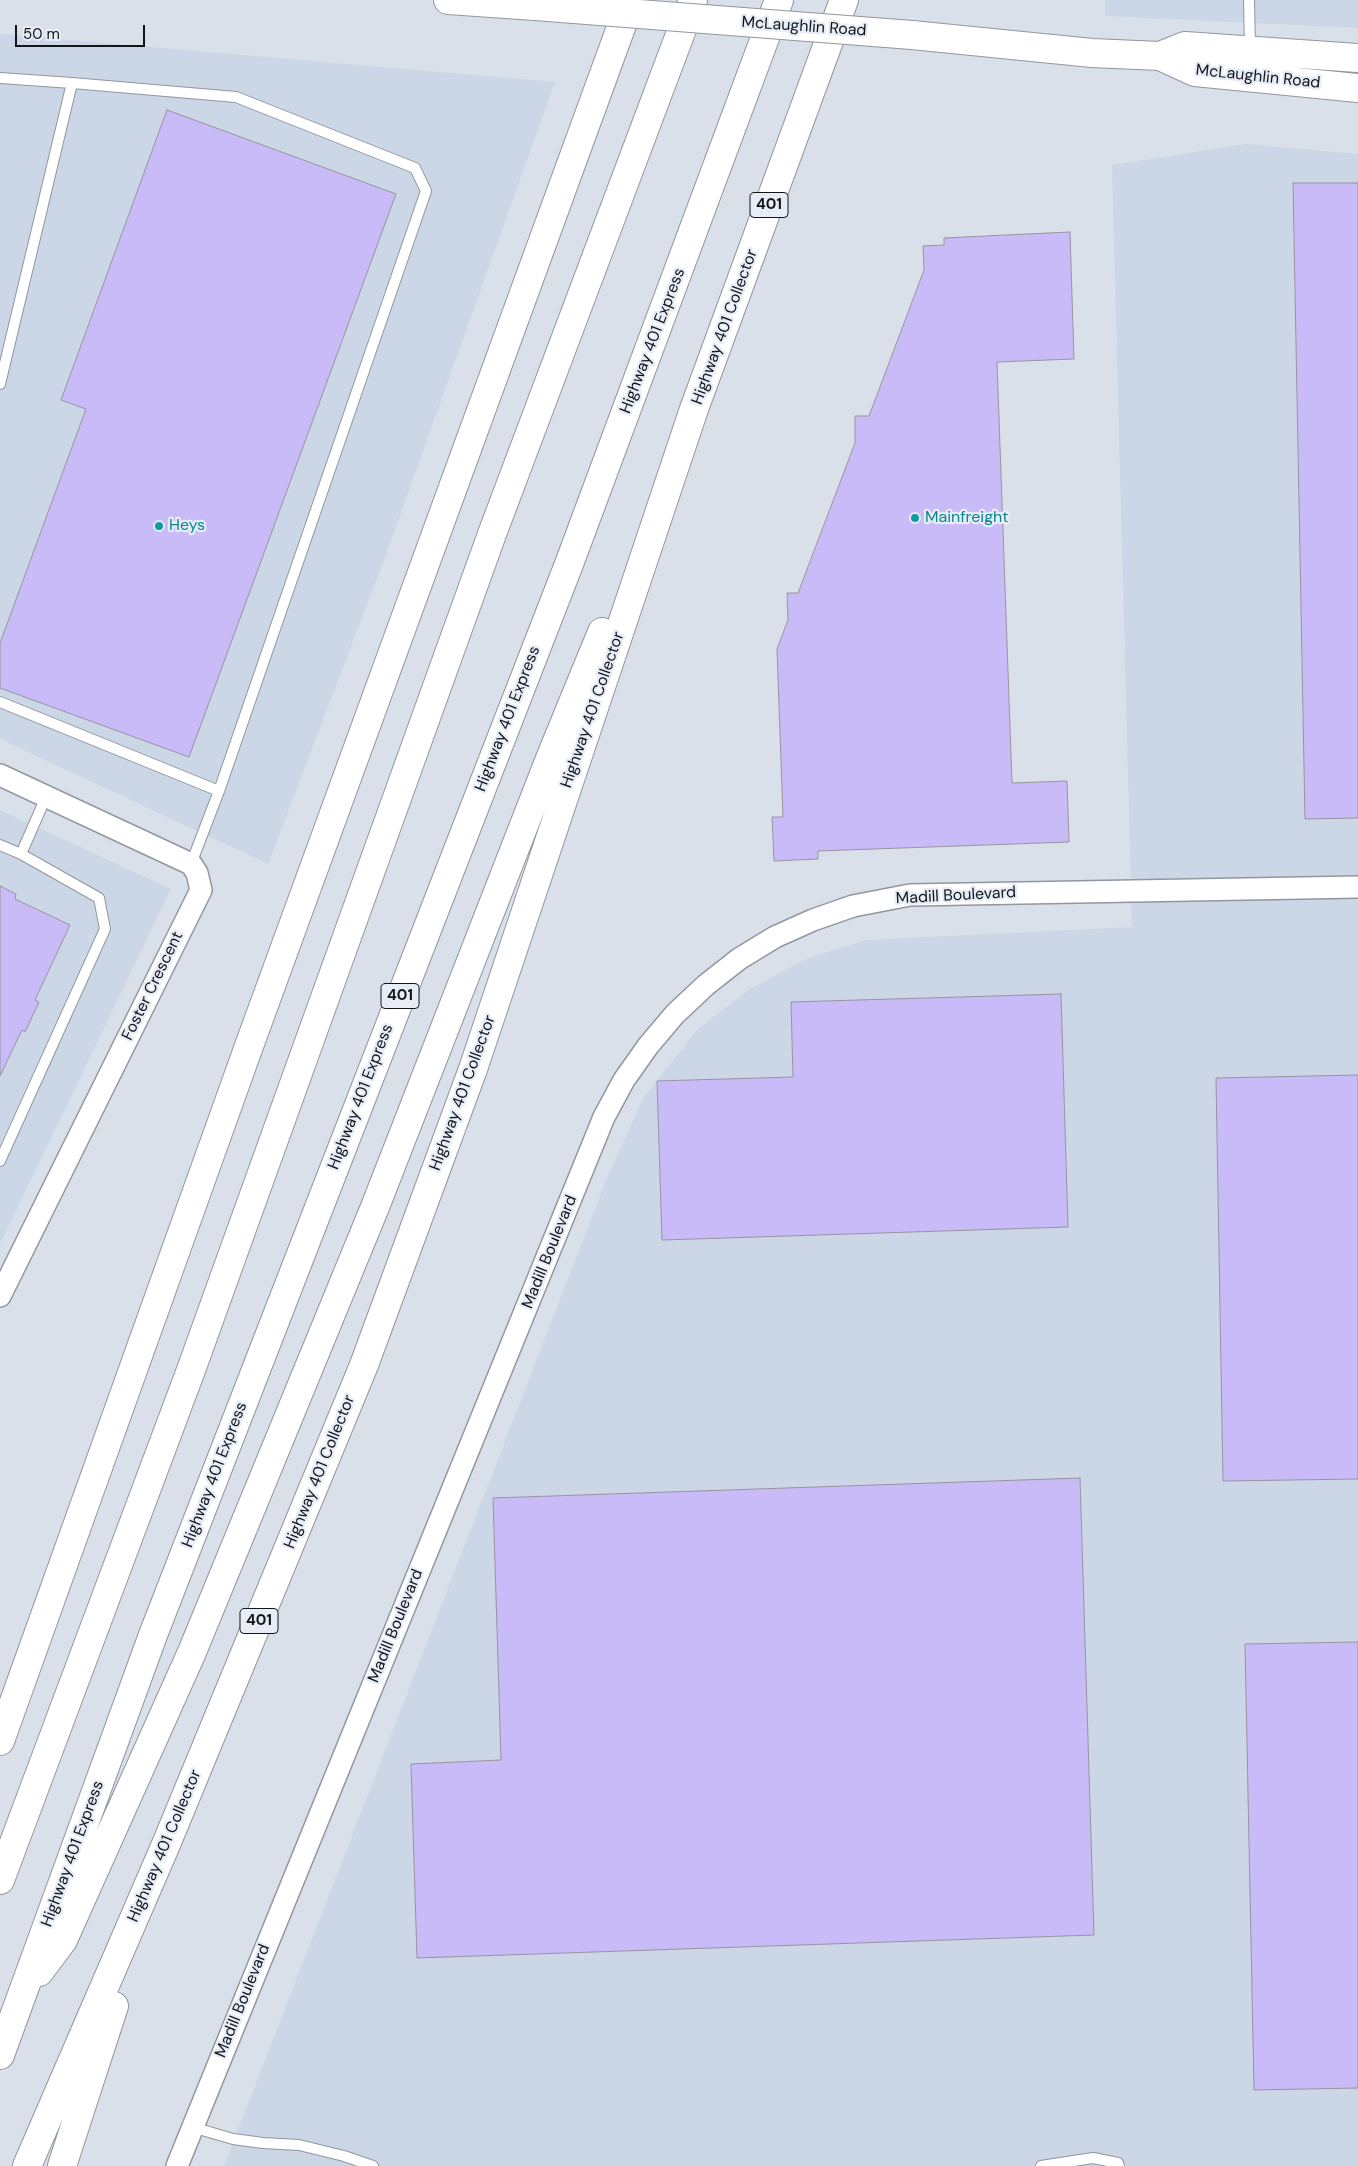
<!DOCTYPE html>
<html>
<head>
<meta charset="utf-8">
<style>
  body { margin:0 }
  #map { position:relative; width:1358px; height:2166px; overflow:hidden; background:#d9e0e9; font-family:"DM Sans",sans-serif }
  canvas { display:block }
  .scale { position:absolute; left:15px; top:25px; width:130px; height:22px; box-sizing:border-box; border:2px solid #131619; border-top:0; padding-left:6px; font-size:15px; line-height:18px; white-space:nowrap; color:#131619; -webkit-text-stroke:4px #e6edf7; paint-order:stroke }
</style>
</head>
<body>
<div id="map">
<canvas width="1358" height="2166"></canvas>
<div class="scale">50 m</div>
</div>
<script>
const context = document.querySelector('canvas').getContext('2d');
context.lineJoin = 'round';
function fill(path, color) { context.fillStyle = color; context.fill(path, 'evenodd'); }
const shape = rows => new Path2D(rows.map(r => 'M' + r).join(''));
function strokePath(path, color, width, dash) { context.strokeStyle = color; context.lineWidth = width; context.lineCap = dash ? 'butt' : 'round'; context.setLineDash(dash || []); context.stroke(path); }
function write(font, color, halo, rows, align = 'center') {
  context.font = font + ' "DM Sans",sans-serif'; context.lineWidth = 4.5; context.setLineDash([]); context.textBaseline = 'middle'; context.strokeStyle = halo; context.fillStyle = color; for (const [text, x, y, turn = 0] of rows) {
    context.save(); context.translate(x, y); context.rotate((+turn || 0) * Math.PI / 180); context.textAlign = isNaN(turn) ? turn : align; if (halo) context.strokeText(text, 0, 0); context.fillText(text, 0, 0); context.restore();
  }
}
fill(shape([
  [1105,0,1358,0,1358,28,1105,16],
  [0,34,555,82,384,560,268,864,0,739],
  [1246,144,1358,154,1358,2166,224,2166,609,1173,644,1097,698,1029,750,989,808,958,867,940,1132,927,1112,165],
  [0,810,171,889,0,1244]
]), '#cbd6e6');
const building = shape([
  [167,110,396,194,189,757,0,688,0,643,86,409,61,400,167,110],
  [1293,183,1358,183,1358,818,1305,819,1293,183],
  [1070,232,1074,359,997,362,1012,783,1067,781,1069,842,818,851,818,859,774,861,772,817,783,817,777,649,788,620,787,593,798,593,855,443,855,416,869,416,924,270,923,246,944,245,944,238,1070,232],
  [0,886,16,894,15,899,70,925,35,1000,39,1002,25,1032,22,1030,0,1076,0,886],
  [1061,994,1068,1227,662,1240,657,1081,793,1077,791,1002,1061,994],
  [1358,1075,1358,1479,1223,1481,1216,1078,1358,1075],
  [1080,1478,1094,1935,417,1958,411,1764,501,1760,493,1498,1080,1478],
  [1358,1642,1358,2088,1254,2090,1245,1644,1358,1642]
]);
fill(building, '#c9bbf7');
strokePath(building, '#97959f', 1);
const lane = shape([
  [1249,0,1250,49],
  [0,78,72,83,0,384],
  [72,83,236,97,415,168,426,191,219,791],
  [0,702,219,791,191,864],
  [0,845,21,854,46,797],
  [0,1161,105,929,99,898,21,854],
  [192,2127,233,2139,263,2143,299,2145,344,2156,373,2166],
  [1041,2166,1093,2158,1118,2163,1119,2166]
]);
const street = shape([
  [0,775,191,864,197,873,201,890,0,1296],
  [177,2166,604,1117,624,1080,648,1046,675,1014,706,985,739,959,775,937,813,920,853,906,910,895,1358,887]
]);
const secondary = shape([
  [448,0,535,6],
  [912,35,1092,53,1160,56,1195,72,1358,88],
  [1160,56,1185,46,1358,58]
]);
const highway = shape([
  [0,1741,249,1046,631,0],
  [0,1880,191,1370,492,534,693,0],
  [39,1972,63,1940,192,1652,375,1207,551,756,602,632],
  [0,2055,153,1635,569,564,779,0],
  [27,2166,167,1842,364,1365,473,1069,694,409,844,0],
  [62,2166,114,2006]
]);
strokePath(lane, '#90979f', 12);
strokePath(street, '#90979f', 24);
strokePath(secondary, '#90979f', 30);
strokePath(highway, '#90979f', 30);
strokePath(lane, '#fff', 10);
strokePath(street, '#fff', 21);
strokePath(secondary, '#fff', 28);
strokePath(highway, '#fff', 28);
const secondaryBridge = shape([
  [535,6,912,35]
]);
strokePath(secondaryBridge, '#90979f', 30, []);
strokePath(secondaryBridge, '#fff', 28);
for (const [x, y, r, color] of [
  [915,518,5,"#0f9aa8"],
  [159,526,5,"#0f9aa8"]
]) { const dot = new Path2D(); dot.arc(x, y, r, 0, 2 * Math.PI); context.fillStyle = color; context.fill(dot); strokePath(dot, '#e6edf7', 2); }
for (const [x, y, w] of [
  [769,205,38],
  [400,996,38],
  [259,1621,38]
]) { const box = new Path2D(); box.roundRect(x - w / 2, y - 12.5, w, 25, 4); context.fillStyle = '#e6edf7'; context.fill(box); strokePath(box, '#131619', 1); }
write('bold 15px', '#131619', null, [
  ["401",769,205],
  ["401",400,996],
  ["401",259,1621]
]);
write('16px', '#131619', '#e6edf7', [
  ["McLaughlin Road",804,27,4],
  ["McLaughlin Road",1258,77,6],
  ["Highway 401 Collector",725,327,-70],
  ["Highway 401 Express",653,341,-69],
  ["Highway 401 Collector",593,710,-71],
  ["Highway 401 Express",508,719,-69],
  ["Madill Boulevard",956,896,-3],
  ["Foster Crescent",153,986,-64],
  ["Highway 401 Collector",463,1093,-70],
  ["Highway 401 Express",361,1097,-69],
  ["Madill Boulevard",550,1252,-68],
  ["Highway 401 Collector",320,1472,-68],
  ["Highway 401 Express",215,1475,-69],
  ["Madill Boulevard",396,1626,-68],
  ["Highway 401 Collector",165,1846,-67],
  ["Highway 401 Express",73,1854,-70],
  ["Madill Boulevard",243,2001,-68]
]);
write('16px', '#0d838f', '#e6edf7', [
  ["Mainfreight",925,518],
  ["Heys",169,526]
], 'left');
</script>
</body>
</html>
